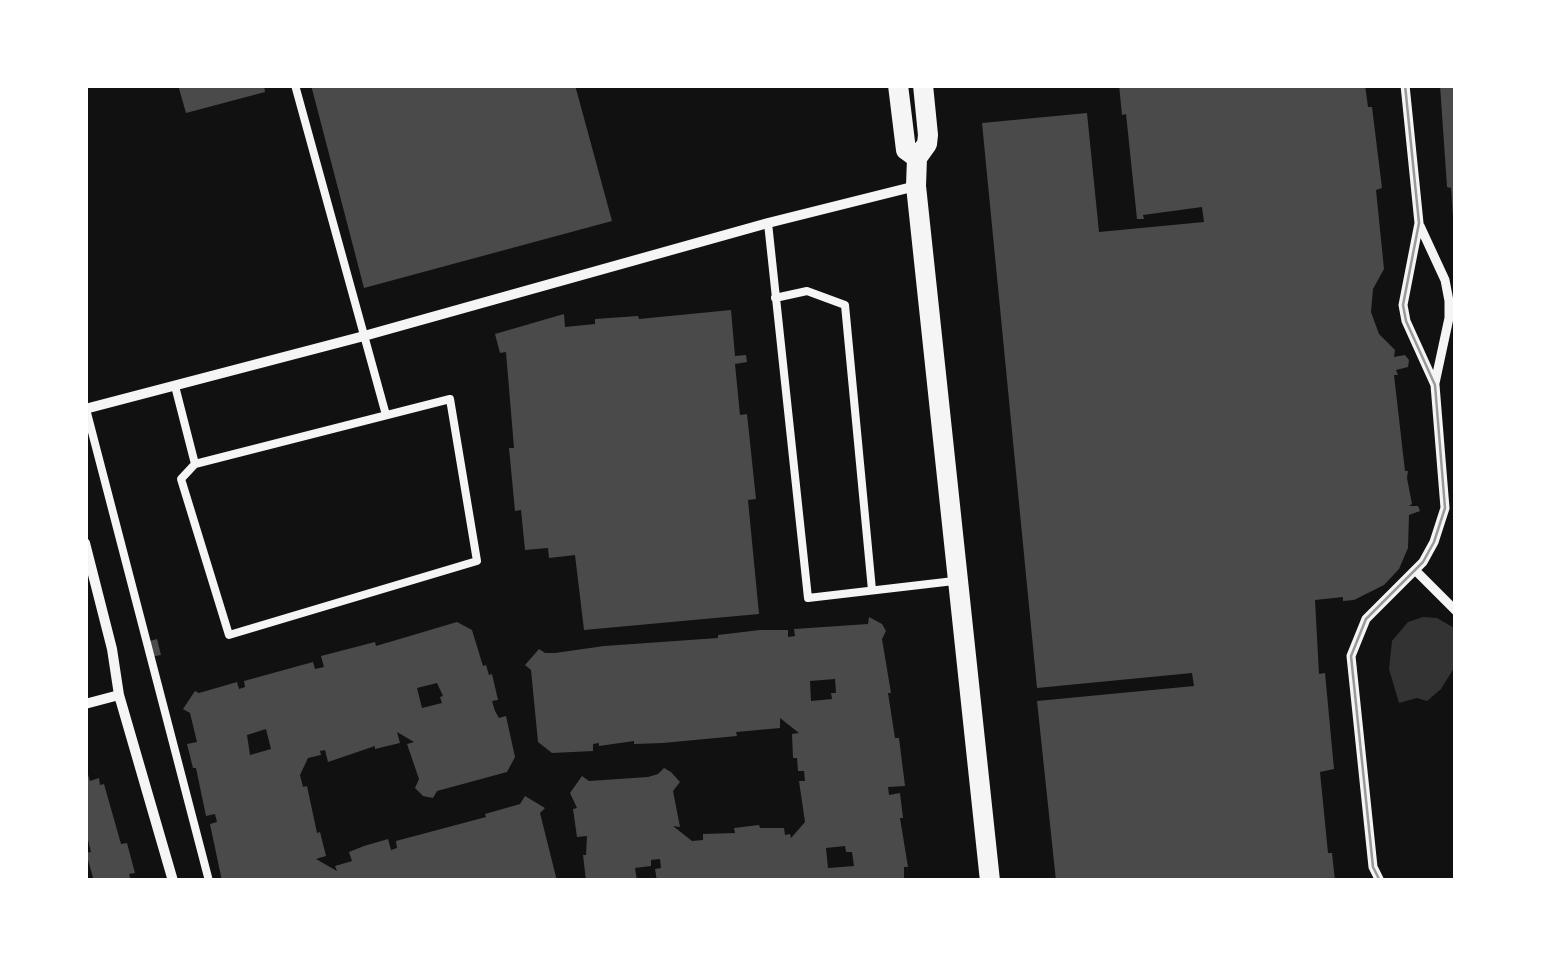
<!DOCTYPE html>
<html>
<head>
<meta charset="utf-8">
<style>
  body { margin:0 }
  #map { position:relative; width:1541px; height:966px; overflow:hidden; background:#111; font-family:Roboto,sans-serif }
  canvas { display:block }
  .frame { position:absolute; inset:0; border:88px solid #fff; pointer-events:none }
</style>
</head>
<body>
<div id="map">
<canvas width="1541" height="966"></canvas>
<div class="frame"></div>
</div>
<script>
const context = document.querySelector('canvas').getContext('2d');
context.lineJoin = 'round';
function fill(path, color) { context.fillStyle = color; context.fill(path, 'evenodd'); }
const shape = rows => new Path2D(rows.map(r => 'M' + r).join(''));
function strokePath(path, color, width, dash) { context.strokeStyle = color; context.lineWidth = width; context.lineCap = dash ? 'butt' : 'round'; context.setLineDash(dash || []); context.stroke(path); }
fill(shape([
  [1423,617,1437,618,1456,629,1456,665,1441,689,1427,701,1417,698,1399,703,1389,669,1392,641,1408,622]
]), '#333');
fill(shape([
  [178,85,264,85,265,92,186,113],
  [311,85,575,85,612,221,364,288],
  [1119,85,1365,85,1368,107,1372,107,1382,188,1376,190,1384,269,1373,289,1371,312,1379,334,1395,350,1394,357,1405,355,1409,360,1408,367,1396,370,1398,375,1394,375,1405,471,1408,471,1407,478,1412,504,1409,506,1418,506,1420,511,1409,515,1408,548,1399,569,1384,585,1354,600,1343,601,1343,597,1315,600,1319,674,1325,673,1334,769,1320,772,1328,853,1332,853,1335,881,1056,881,1037,701,1194,686,1192,673,1037,688,982,123,1087,113,1099,232,1204,222,1202,207,1143,215,1144,219,1137,219,1126,114,1122,115],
  [1440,85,1456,85,1456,217,1453,217,1451,188,1447,187],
  [731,310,735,356,746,355,747,362,735,364,740,415,747,414,756,499,748,500,759,614,584,630,575,555,549,558,548,548,525,550,521,510,515,511,509,448,514,448,506,352,500,353,495,334,564,314,565,327,595,324,595,319,638,316,639,319],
  [869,617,882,624,886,631,882,639,891,693,888,693,895,738,899,738,905,786,888,787,889,795,900,793,903,818,900,818,908,867,904,867,904,881,657,881,655,869,661,868,660,859,651,860,651,866,635,868,637,881,586,881,583,855,586,855,587,836,577,837,573,809,577,808,570,793,582,776,589,781,648,777,658,774,664,768,671,772,680,782,673,791,680,827,673,826,692,841,703,840,703,834,735,833,734,828,759,825,760,828,784,828,785,835,790,834,791,838,805,822,799,781,805,781,804,771,798,771,797,758,793,758,792,734,799,733,780,718,780,728,736,732,737,736,663,743,634,744,634,741,599,746,599,743,593,744,593,751,552,753,538,742,531,670,525,665,539,649,545,653,555,653,604,646,718,638,718,635,760,630,788,630,788,637,795,636,794,629,868,624],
  [835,679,836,693,831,693,832,699,811,701,810,681],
  [845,846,846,852,852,852,854,866,828,868,826,848],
  [457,622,472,630,483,666,486,665,489,675,492,674,498,700,492,701,495,711,499,718,506,716,515,757,507,772,437,791,433,798,423,796,415,788,419,779,407,744,414,742,397,732,400,743,375,749,375,746,328,762,325,750,320,751,321,755,308,758,300,775,303,787,307,786,317,833,320,832,326,856,316,859,337,871,335,866,352,861,349,852,364,846,388,839,391,850,397,848,396,841,486,817,485,814,520,804,525,796,545,808,540,813,557,881,222,881,210,824,217,822,215,814,206,816,196,768,193,768,187,744,197,742,190,713,183,709,195,691,199,693,237,682,239,689,245,687,244,681,313,662,315,669,324,667,321,656,375,642,376,646],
  [437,683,443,696,440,697,442,703,422,708,417,688],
  [266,729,271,749,250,755,247,735],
  [157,639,161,655,150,657,146,642],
  [86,768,90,781,99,778,100,785,104,784,121,844,127,843,135,873,129,874,131,881,94,881,86,853,91,852,85,828]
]), '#4a4a4a');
strokePath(shape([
  [295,85,386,415],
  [768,223,808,598,954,581],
  [775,298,807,291,845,305,872,590],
  [175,386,195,464],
  [450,399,477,561,229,635,181,479,195,464,450,399],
  [86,409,209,881]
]), '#f5f5f5', 8);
strokePath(shape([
  [1420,226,1445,280,1449,301,1449,318,1435,383],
  [1416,571,1456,611],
  [1380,881,1373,867,1351,656,1366,619,1423,562,1434,542,1445,508,1435,385,1406,321,1403,305,1419,223,1405,85]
]), '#f5f5f5', 9);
strokePath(shape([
  [85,409,364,336,768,223,916,186],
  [85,543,112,649,119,695,173,881],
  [85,704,119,695]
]), '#f5f5f5', 10);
strokePath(shape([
  [898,85,906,150,917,158],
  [923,85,928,135,927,144,917,158,916,186,990,881]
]), '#f5f5f5', 20);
strokePath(shape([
  [1380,881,1373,867,1351,656,1366,619,1423,562,1434,542,1445,508,1435,385,1406,321,1403,305,1419,223,1405,85]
]), '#9a9a9a', 2.5);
</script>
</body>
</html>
